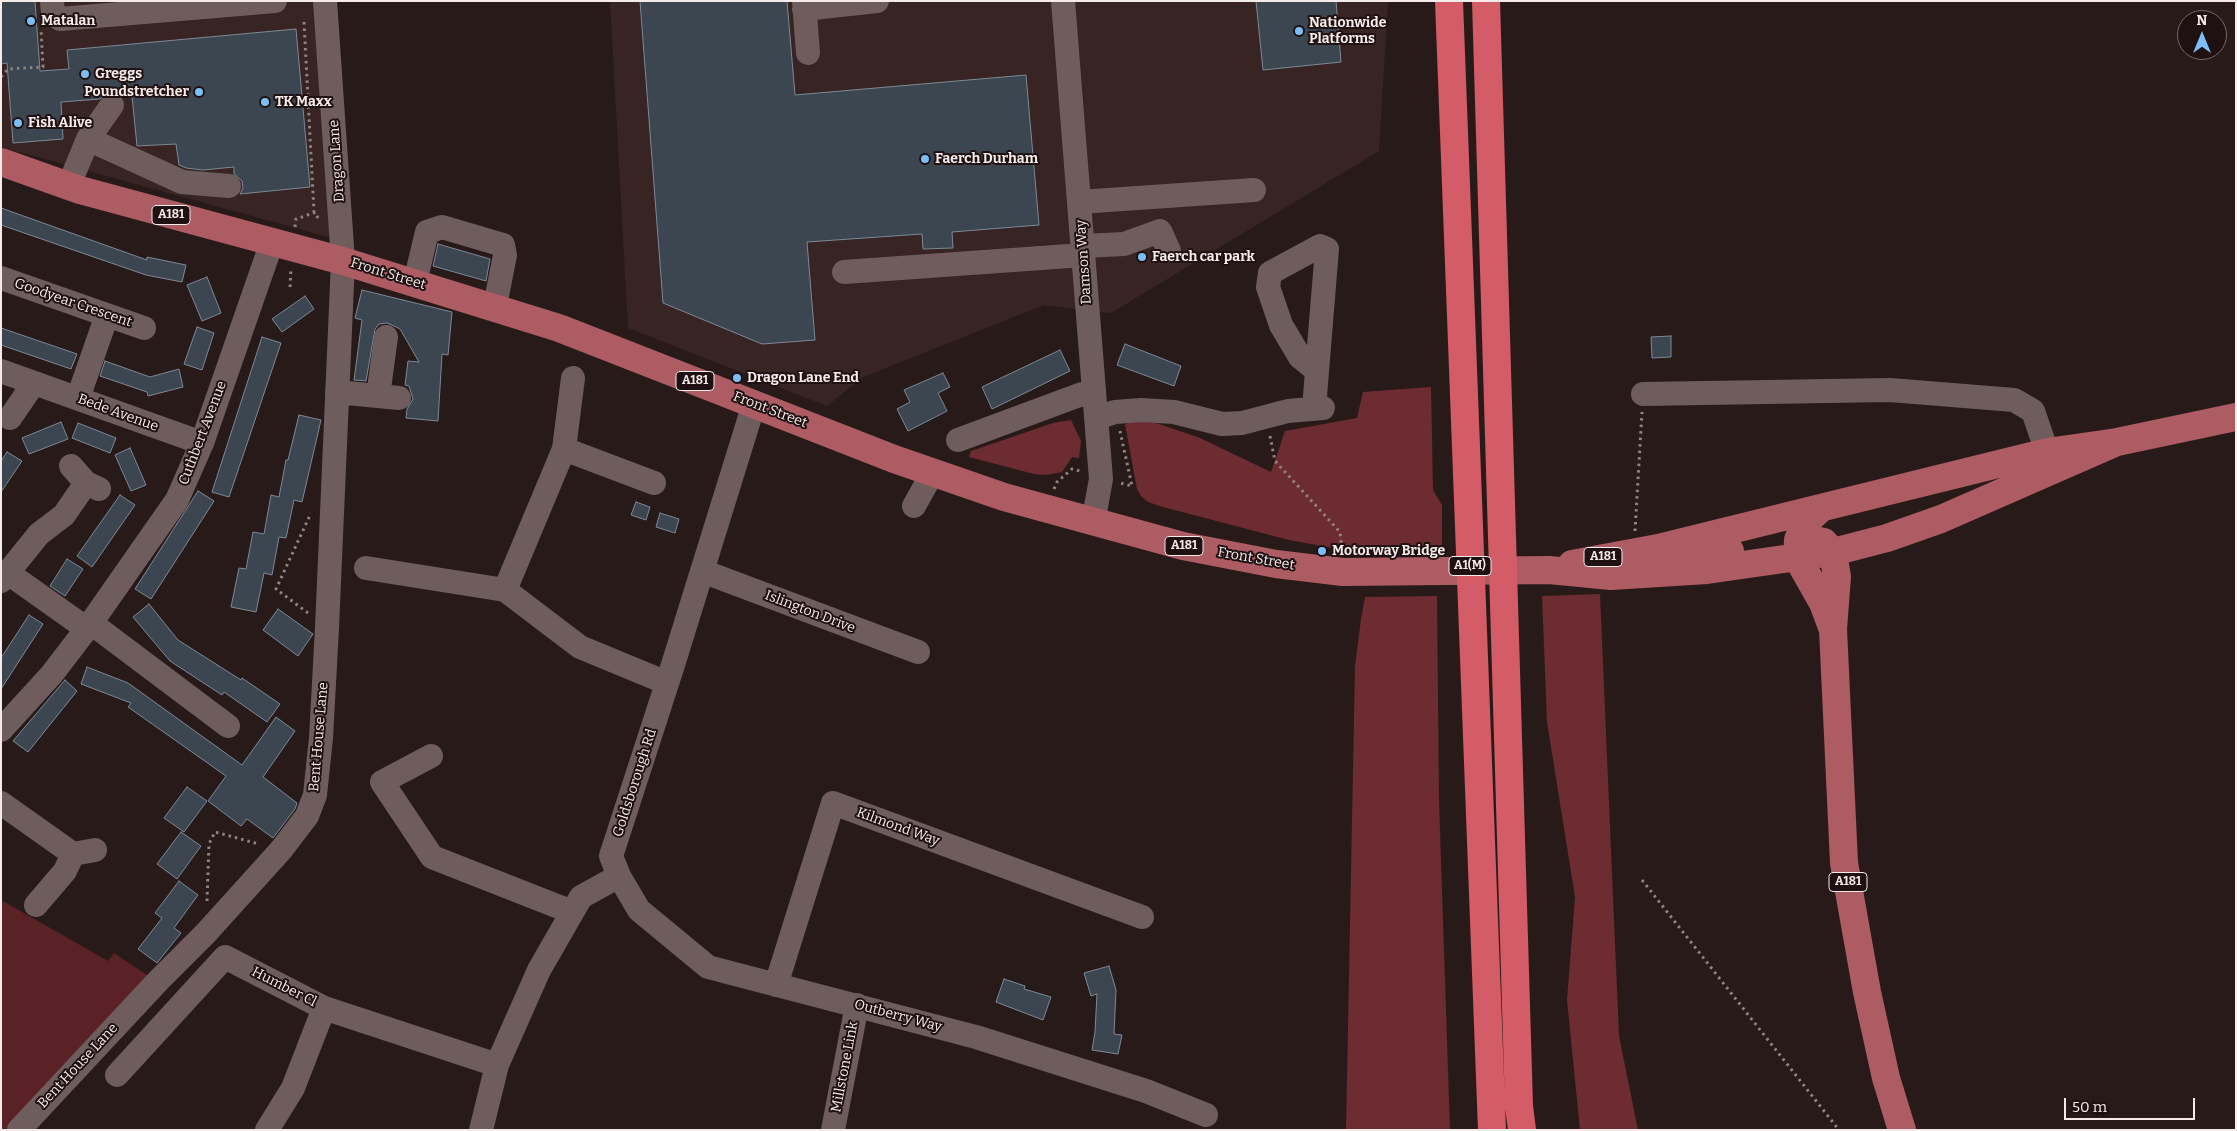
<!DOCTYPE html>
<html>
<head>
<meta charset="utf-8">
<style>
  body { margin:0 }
  #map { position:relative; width:2237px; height:1131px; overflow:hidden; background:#291a1a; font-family:Bitter,serif }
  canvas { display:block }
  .frame { position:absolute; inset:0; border:2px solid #f6ebeb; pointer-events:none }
  .north { position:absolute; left:2177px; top:10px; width:50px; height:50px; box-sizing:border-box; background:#1f1011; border:1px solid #756868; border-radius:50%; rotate:0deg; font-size:14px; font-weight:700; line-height:20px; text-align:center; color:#f6ebeb }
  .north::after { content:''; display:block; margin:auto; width:18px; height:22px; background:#7bbef8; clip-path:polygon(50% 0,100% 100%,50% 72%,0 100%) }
  .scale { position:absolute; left:2064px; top:1098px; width:131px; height:22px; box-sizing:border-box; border:2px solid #f6ebeb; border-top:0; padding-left:6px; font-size:15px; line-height:18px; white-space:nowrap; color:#f6ebeb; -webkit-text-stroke:4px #1f1011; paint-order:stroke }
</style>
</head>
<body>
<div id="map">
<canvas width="2237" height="1131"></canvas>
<div class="frame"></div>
<div class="north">N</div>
<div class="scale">50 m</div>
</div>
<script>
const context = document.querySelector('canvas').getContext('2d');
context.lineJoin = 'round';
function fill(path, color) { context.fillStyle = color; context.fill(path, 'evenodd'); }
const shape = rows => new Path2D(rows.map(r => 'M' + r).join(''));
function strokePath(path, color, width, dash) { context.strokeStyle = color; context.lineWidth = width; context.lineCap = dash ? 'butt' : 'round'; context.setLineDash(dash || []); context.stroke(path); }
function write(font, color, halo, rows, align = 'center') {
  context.font = font + ' Bitter,serif'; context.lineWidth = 4; context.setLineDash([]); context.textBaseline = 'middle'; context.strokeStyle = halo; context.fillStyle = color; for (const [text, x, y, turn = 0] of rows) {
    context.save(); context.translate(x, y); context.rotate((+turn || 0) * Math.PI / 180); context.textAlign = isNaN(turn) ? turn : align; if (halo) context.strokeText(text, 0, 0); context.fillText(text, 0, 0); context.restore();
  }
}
fill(shape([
  [1,1,325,1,343,241,1,147],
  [610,1,1388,1,1379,151,1111,313,1044,305,863,377,827,406,628,328]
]), '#392424');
fill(shape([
  [1,900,108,961,114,953,150,977,8,1130,1,1130]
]), '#5a2227');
fill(shape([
  [1431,387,1433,490,1442,505,1442,549,1379,550,1333,548,1289,540,1163,507,1148,502,1141,496,1137,489,1125,424,1139,420,1159,424,1200,438,1271,472,1285,431,1357,418,1363,392],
  [1071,420,1081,441,1079,458,1072,457,1062,472,1046,475,1034,474,969,457,971,451,1053,423],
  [1600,594,1619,1036,1638,1130,1580,1130,1567,1000,1575,897,1547,722,1542,596],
  [1437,596,1439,801,1450,1130,1346,1130,1355,666,1361,619,1365,597]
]), '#6c2c31');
const building = shape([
  [1,1,35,1,40,71,69,69,67,50,296,29,310,187,240,194,243,188,242,181,234,174,234,167,203,170,186,168,179,165,176,144,137,146,132,96,122,97,114,91,106,93,100,99,61,102,63,139,13,143,7,63,1,64,1,1],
  [640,1,787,1,795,95,1026,75,1039,225,952,232,953,248,923,249,922,234,807,242,815,340,762,344,663,303,640,1],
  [1256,1,1336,1,1341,62,1263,70,1256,1],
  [1,208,147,260,147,257,186,265,182,282,146,275,1,225,1,208],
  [438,244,490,259,486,281,433,266,438,244],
  [207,277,221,313,202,321,187,285,207,277],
  [362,290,452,312,448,355,442,354,438,421,406,418,407,409,413,399,409,386,405,385,408,361,419,362,400,329,394,326,387,323,379,324,375,329,366,381,354,380,362,320,355,318,362,290],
  [305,296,314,309,282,332,272,319,305,296],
  [197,327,214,333,202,370,184,364,197,327],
  [1,328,77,354,71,369,1,345,1,328],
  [1671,336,1671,357,1652,358,1651,337,1671,336],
  [262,337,281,343,229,497,212,492,262,337],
  [1125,344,1181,366,1174,386,1117,365,1125,344],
  [1060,350,1070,371,992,409,982,387,1060,350],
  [105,361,150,377,179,369,183,387,148,396,147,392,100,376,105,361],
  [943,373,950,387,938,393,947,411,908,431,897,409,910,402,904,390,943,373],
  [299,415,321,420,302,502,294,500,286,538,279,537,272,575,264,573,256,612,231,607,239,568,246,569,253,532,264,534,271,495,279,497,286,460,288,460,299,415],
  [61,422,68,439,29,454,22,438,61,422],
  [78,423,116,438,110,453,72,438,78,423],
  [130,448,146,485,131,491,115,455,130,448],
  [7,452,22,461,1,492,1,461,7,452],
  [198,491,214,501,151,599,135,589,198,491],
  [120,495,135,505,92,567,77,556,120,495],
  [636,502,650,507,646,520,631,515,636,502],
  [660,513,679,519,675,533,656,527,660,513],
  [67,559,83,569,65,596,50,586,67,559],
  [149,604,178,640,241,680,242,678,280,704,267,722,224,692,222,695,170,661,133,617,149,604],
  [278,609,313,634,298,656,263,630,278,609],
  [29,615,43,624,1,689,1,658,29,615],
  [87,667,128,683,242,765,276,717,295,731,263,777,297,803,295,809,273,838,247,819,241,826,208,801,226,776,128,707,131,703,81,684,87,667],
  [65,680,77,691,28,752,13,741,65,680],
  [187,787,207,801,184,832,164,818,187,787],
  [181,832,201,846,177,879,157,864,181,832],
  [179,881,198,895,174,928,181,933,157,963,138,949,162,918,155,913,179,881],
  [1109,966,1116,990,1114,1034,1122,1035,1118,1054,1092,1050,1095,1032,1097,994,1091,996,1084,973,1109,966],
  [1004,979,1025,986,1024,989,1051,997,1043,1020,996,1002,1004,979]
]);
fill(building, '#3b4651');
strokePath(building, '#7c8996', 1);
strokePath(shape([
  [304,22,314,212,320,221],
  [1,77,8,69,43,67,41,29],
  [295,227,296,219,316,212],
  [290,287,291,268],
  [1120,431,1132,486,1120,483],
  [1270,436,1275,461,1340,532,1342,551],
  [1054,489,1057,482,1072,469,1080,471],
  [1635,531,1642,412],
  [308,613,276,589,311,513],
  [1642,880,1839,1130],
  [207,901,209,844,215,832,259,844]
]), '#908383', 3, [2.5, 4]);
strokePath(shape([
  [52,1,53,14,60,19,275,1],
  [804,1,808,53],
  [1063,1,1101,479,1093,523],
  [804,9,877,1],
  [88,139,182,182,229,186],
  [69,185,88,139,112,105],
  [1079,202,1254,190],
  [1083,246,1124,244,1160,231,1169,251],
  [844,272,1083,255],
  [1,278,144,328],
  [415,282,427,232,442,227,503,245,505,255,495,306],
  [1,371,202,443],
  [337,392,378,396,386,337],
  [1643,394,1890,390,2014,400,2033,411,2047,452,2050,469],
  [378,396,399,398],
  [78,398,107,315],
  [1314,409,1317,371,1327,249,1320,246,1270,273,1268,287,1281,325,1300,357,1317,371],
  [10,418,34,383],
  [1096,418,1115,412,1141,410,1174,412,1222,424,1242,423,1288,411,1323,408],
  [958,440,1082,394,1094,392],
  [564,449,573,378],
  [71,466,86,483,99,489],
  [914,506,933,472],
  [366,568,505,590,580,647,667,683],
  [702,571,918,652],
  [8,573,87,629],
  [1,581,39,534,64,515,86,483],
  [505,590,564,449,654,483],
  [91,623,228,726],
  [1,730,52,674,91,623,177,500,202,443,272,242],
  [431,756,382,782,432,857,572,912],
  [1,803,73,854,65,871,36,905],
  [73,854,95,850],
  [619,876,639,910,708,967,976,1037,1146,1091,1206,1115],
  [776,985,833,803,1142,917],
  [117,1075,225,957,324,1008,497,1065],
  [19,1130,158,981,206,933,281,850,307,816,315,795,321,738,327,628,343,261,325,1],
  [267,1130,293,1088,324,1008],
  [481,1130,497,1065,539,970,581,897,619,876,611,856,672,668,754,404],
  [833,1130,857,1005]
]), '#6f5d5d', 24);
strokePath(shape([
  [1,162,80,190,343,261,559,328,894,459,1004,497,1183,546,1276,564,1343,572,1549,570,1611,576,1707,570,1833,552,1887,538,1941,519,2117,442],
  [1820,509,1804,524,1798,540,1797,557,1823,603,1832,627],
  [1819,541,1824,542,1833,552,1837,577,1833,629,1844,863,1867,992,1886,1078,1902,1130],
  [1658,548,1712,554,1730,551],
  [1572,564,1658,548,2047,452,2117,442,2236,417]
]), '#ac5c62', 28);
strokePath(shape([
  [1449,1,1492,1130],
  [1486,1,1519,1106,1522,1130]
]), '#d45c66', 28);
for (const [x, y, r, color] of [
  [31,21,5,"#7bbef8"],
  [1299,31,5,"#7bbef8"],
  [85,74,5,"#7bbef8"],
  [199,92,5,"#7bbef8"],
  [265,102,5,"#7bbef8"],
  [18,123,5,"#7bbef8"],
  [925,159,5,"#7bbef8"],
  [1142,257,5,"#7bbef8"],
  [737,378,5,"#7bbef8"],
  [1322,551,5,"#7bbef8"]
]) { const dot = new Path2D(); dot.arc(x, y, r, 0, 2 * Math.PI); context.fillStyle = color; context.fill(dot); strokePath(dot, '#1f1011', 2); }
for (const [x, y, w] of [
  [171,215,38],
  [695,381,38],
  [1184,546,38],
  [1603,557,38],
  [1470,566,42],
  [1848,882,38]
]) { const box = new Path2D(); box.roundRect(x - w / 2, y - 9.5, w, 19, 4); context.fillStyle = '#1f1011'; context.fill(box); strokePath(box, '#f6ebeb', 1); }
write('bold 12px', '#f6ebeb', null, [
  ["A181",171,215],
  ["A181",695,381],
  ["A181",1184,546],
  ["A181",1603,557],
  ["A1(M)",1470,566],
  ["A181",1848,882]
]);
write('bold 14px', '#f6ebeb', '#1f1011', [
  ["Matalan",41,21],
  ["Nationwide",1309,23],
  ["Platforms",1309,39],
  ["Greggs",95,74],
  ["Poundstretcher",189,92,"right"],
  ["TK Maxx",275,102],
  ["Fish Alive",28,123],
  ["Faerch Durham",935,159],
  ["Faerch car park",1152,257],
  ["Dragon Lane End",747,378],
  ["Motorway Bridge",1332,551]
], 'left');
write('14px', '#f6ebeb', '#1f1011', [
  ["Dragon Lane",337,161,-94],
  ["Damson Way",1084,262,-94],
  ["Front Street",388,274,17],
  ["Goodyear Crescent",73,303,19],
  ["Front Street",770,410,21],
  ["Bede Avenue",118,413,20],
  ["Cuthbert Avenue",203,433,-69],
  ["Front Street",1256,559,10],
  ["Islington Drive",810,612,21],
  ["Bent House Lane",319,737,-85],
  ["Goldsborough Rd",635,783,-72],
  ["Kilmond Way",898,827,20],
  ["Humber Cl",284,987,27],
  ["Outberry Way",898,1016,15],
  ["Bent House Lane",78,1066,-47],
  ["Millstone Link",845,1067,-79]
]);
</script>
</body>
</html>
